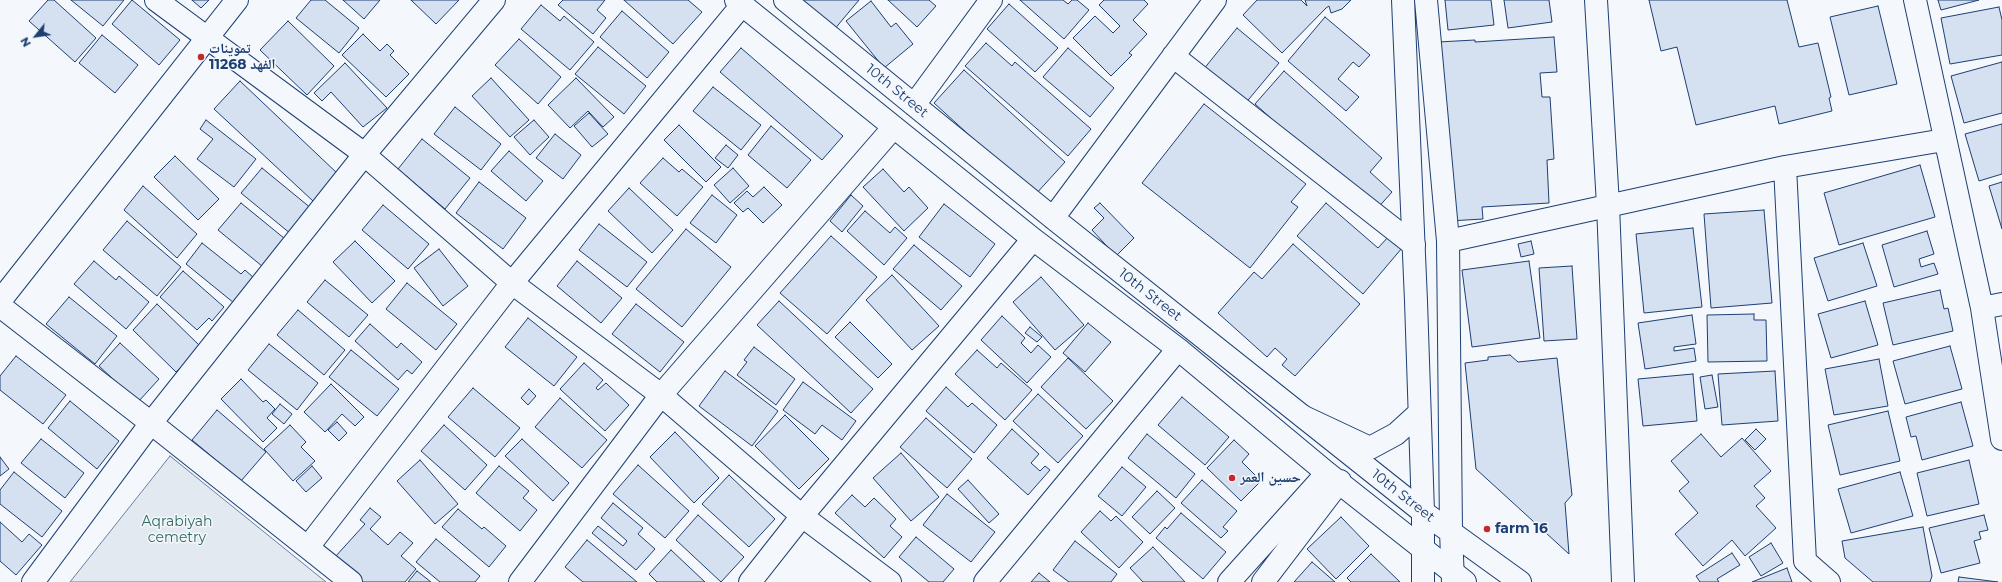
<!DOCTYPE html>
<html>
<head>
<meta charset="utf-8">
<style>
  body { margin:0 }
  #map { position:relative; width:2002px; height:582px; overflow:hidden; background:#f4f7fb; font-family:Montserrat,sans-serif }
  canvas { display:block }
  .north { position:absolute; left:16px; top:16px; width:40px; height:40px; -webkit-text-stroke:3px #f4f7fb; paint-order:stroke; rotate:240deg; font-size:11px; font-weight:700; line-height:16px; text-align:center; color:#1d3f73 }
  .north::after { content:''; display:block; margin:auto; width:14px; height:18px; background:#1d3f73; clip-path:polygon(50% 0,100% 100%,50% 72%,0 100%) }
</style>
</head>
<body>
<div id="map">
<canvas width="2002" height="582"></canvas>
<div class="north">N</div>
</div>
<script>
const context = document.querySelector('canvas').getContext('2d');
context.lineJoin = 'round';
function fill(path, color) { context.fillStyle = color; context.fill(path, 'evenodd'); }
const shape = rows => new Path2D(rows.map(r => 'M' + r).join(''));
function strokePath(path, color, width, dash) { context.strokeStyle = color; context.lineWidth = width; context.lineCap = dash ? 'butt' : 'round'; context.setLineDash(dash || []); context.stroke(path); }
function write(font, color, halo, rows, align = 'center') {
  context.font = font + ' Montserrat,"Noto Naskh Arabic",sans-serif'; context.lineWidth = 3; context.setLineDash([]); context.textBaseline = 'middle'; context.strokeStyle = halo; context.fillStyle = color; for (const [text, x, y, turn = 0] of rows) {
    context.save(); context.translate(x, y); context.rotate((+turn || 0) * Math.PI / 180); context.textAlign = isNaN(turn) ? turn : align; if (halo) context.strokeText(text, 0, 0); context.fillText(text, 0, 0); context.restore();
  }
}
const green = shape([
  [170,456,326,582,70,582,170,456]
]);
fill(green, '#e3e9f0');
strokePath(green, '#687fa3', 1);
const building = shape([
  [48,0,54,0,96,38,75,62,29,21,48,0],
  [71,0,124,0,103,26,71,0],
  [132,0,180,40,159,65,112,24,132,0],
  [192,0,209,0,201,8,192,0],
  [311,0,325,0,359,28,339,53,296,18,311,0],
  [343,0,380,0,364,19,343,0],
  [411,0,459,0,436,24,411,0],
  [563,0,605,0,597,10,606,18,593,34,558,5,563,0],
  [624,0,688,0,702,12,673,44,624,0],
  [796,0,859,0,833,31,796,0],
  [888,0,929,0,936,6,917,27,888,0],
  [1020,0,1063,0,1068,4,1072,0,1077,0,1089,10,1064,39,1020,0],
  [1104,0,1144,0,1148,4,1133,20,1147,34,1129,53,1132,55,1111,76,1073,38,1095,16,1113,33,1120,26,1099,5,1104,0],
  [1257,0,1301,0,1307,6,1305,0,1351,0,1342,9,1331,13,1329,6,1326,8,1282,53,1243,15,1257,0],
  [1445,0,1491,0,1494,25,1448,30,1445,0],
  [1504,0,1549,0,1552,22,1508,28,1504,0],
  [1649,0,1787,0,1799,47,1818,43,1831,97,1829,98,1832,111,1779,124,1775,106,1696,125,1677,47,1661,51,1649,0],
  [1938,0,1979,0,1941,10,1938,0],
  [871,1,891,27,896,23,913,44,884,68,846,21,871,1],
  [1009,4,1058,48,1035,72,987,29,1009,4],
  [541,5,560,21,564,16,594,42,570,70,521,29,541,5],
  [1878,6,1897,84,1849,95,1830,17,1878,6],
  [1999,7,2002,20,2002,55,1950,64,1941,18,1999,7],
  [622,11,669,52,647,78,600,37,622,11],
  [1325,17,1370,55,1359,67,1353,62,1338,79,1359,97,1346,111,1288,61,1325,17],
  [288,21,334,66,307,95,260,50,288,21],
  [1237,28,1279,63,1244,105,1203,70,1237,28],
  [363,34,380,51,387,44,394,51,390,55,409,74,386,97,342,55,363,34],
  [102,35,138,65,115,93,79,63,102,35],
  [1554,37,1557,72,1540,73,1542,97,1550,97,1554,159,1547,160,1549,203,1482,207,1483,219,1449,221,1438,42,1475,40,1475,42,1554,37],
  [519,39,561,77,538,104,495,65,519,39],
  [986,43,1012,66,1015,62,1091,129,1068,156,965,66,986,43],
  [598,47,646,86,624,114,575,74,598,47],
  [741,48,843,136,822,160,720,72,741,48],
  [1068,48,1114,88,1090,117,1043,77,1068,48],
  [2002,62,2002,113,1964,123,1951,76,2002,62],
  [345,63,387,108,363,127,331,92,322,101,314,93,345,63],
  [964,70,1065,162,1035,195,934,103,964,70],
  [1284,71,1382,158,1370,172,1392,192,1375,211,1255,104,1284,71],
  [491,78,529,120,510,137,472,96,491,78],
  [576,78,614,117,603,127,588,111,570,128,548,105,576,78],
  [240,81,338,174,313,201,214,109,240,81],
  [713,87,761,125,741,150,693,111,713,87],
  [1204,104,1306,184,1291,202,1298,207,1250,268,1142,183,1204,104],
  [455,107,501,144,481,170,434,134,455,107],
  [589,113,608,134,592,147,574,126,589,113],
  [206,120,256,159,234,187,197,159,213,139,200,129,206,120],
  [534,120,549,137,530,155,514,137,534,120],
  [2002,124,2002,174,1979,181,1965,134,2002,124],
  [679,125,721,167,706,182,664,140,679,125],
  [771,126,811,160,787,188,748,155,771,126],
  [555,134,581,155,563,179,536,158,555,134],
  [422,139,470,178,445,209,398,169,422,139],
  [726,145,738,155,728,168,715,158,726,145],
  [509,151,543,181,526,201,491,171,509,151],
  [175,156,219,199,198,220,154,177,175,156],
  [663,158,679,172,682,169,703,187,677,216,640,183,663,158],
  [1920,165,1935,217,1839,245,1824,193,1920,165],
  [262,168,312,209,291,234,241,193,262,168],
  [733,168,749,186,730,203,714,185,733,168],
  [883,169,904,192,909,187,928,208,904,231,863,187,883,169],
  [479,182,526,218,503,249,456,213,479,182],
  [2002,182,2002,229,1989,186,2002,182],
  [143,186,197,234,177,258,124,210,143,186],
  [764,187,782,205,763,223,748,208,743,212,734,203,747,191,753,197,764,187],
  [629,188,673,230,652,253,608,211,629,188],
  [712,195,737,215,716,243,690,223,712,195],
  [851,195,863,206,842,232,830,221,851,195],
  [241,203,290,243,268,271,218,230,241,203],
  [1100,203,1134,238,1116,256,1092,230,1104,218,1094,208,1100,203],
  [1326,203,1378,248,1389,236,1402,248,1363,294,1297,236,1326,203],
  [944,204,995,244,970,277,919,237,944,204],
  [383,205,429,244,408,269,362,230,383,205],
  [1764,210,1772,303,1711,308,1704,214,1764,210],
  [865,211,890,233,895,227,907,238,884,265,847,231,865,211],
  [127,221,181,267,157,296,103,250,127,221],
  [599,224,647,262,627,287,579,250,599,224],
  [1693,228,1702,307,1644,313,1636,234,1693,228],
  [686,229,731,267,682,327,636,289,686,229],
  [1927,231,1934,254,1919,259,1921,267,1934,263,1938,274,1894,287,1882,245,1927,231],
  [831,236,877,277,827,334,780,293,831,236],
  [355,241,395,281,372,303,333,262,355,241],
  [1531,241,1534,254,1521,257,1518,244,1531,241],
  [202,243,241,274,245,270,254,278,234,303,186,264,202,243],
  [1863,243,1877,286,1828,301,1814,258,1863,243],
  [1293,244,1360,304,1295,376,1282,365,1287,359,1275,348,1267,357,1218,313,1254,272,1262,279,1293,244],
  [914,245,962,286,941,310,893,269,914,245],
  [439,249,468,286,443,306,414,268,439,249],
  [94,261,116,280,119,276,149,302,126,329,74,284,94,261],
  [577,261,622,298,601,323,557,286,577,261],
  [1529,261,1540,338,1472,347,1462,270,1529,261],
  [1572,266,1577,339,1544,341,1539,268,1572,266],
  [183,271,224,307,212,321,209,318,197,330,160,297,183,271],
  [892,275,939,326,912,350,866,300,892,275],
  [1041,277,1084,325,1055,350,1013,302,1041,277],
  [325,280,368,315,349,337,307,302,325,280],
  [407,283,457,324,436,350,386,309,407,283],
  [1940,290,1944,309,1948,308,1953,331,1893,345,1883,303,1940,290],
  [69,297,117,336,95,364,46,324,69,297],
  [779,301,873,389,851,413,757,325,779,301],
  [1865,301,1878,345,1831,358,1818,314,1865,301],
  [157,304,201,347,176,372,133,330,157,304],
  [636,304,684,342,660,372,612,334,636,304],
  [298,310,345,350,324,375,277,335,298,310],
  [1754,314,1754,320,1766,320,1767,361,1708,362,1707,315,1754,314],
  [1692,315,1696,344,1674,347,1674,351,1694,348,1696,361,1645,369,1638,323,1692,315],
  [1002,316,1025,338,1021,343,1031,353,1038,345,1051,357,1027,383,981,340,1002,316],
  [528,318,577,357,554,386,505,347,528,318],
  [850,322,892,364,878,378,835,337,850,322],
  [1088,323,1111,342,1085,372,1063,353,1088,323],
  [370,324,397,348,401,343,422,362,412,374,407,370,398,380,355,341,370,324],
  [1030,327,1042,337,1037,342,1025,333,1030,327],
  [120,343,159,379,138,402,99,366,120,343],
  [269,344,318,383,297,410,248,370,269,344],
  [1950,346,1962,389,1905,404,1893,361,1950,346],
  [754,347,795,379,776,405,737,375,747,362,744,360,754,347],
  [351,350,399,389,377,416,329,377,351,350],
  [977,350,997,368,1001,363,1032,390,1005,420,955,374,977,350],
  [1510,355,1518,362,1557,358,1572,495,1565,503,1569,554,1476,469,1465,363,1488,360,1488,357,1510,355],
  [16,356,66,395,43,424,0,390,0,376,16,356],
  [1068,358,1113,401,1086,429,1041,387,1068,358],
  [1879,359,1888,406,1834,415,1825,369,1879,359],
  [584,363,603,380,596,388,598,390,606,383,629,405,605,431,560,389,584,363],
  [725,371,778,411,752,446,699,406,725,371],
  [1775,371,1778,421,1722,425,1718,374,1775,371],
  [1693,374,1697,421,1643,426,1638,379,1693,374],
  [1712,375,1718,407,1705,409,1700,377,1712,375],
  [241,379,263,402,266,400,275,409,267,418,277,428,263,442,221,399,241,379],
  [803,382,856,421,842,440,822,425,815,434,783,410,803,382],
  [331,384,364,417,355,426,342,414,325,432,304,412,331,384],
  [946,387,968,407,972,403,997,425,974,453,926,411,946,387],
  [473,388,520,428,495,457,448,417,473,388],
  [529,389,536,396,528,405,521,398,529,389],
  [1038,394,1083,436,1058,463,1013,421,1038,394],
  [1182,397,1229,437,1205,465,1158,425,1182,397],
  [560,398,607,440,582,468,535,427,560,398],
  [70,401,119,441,97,469,48,428,70,401],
  [1961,402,1973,446,1922,460,1916,436,1911,437,1906,417,1961,402],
  [280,404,292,414,284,424,272,414,280,404],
  [217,410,266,452,241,481,192,440,217,410],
  [1888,411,1900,461,1840,475,1828,425,1888,411],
  [785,415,829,459,799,489,755,446,785,415],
  [926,418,972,459,947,488,900,447,926,418],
  [337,422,347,433,339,441,328,430,337,422],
  [290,425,306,442,301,447,315,461,293,481,264,449,290,425],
  [444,425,487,465,465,490,421,451,444,425],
  [1012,429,1039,454,1031,463,1040,471,1045,466,1050,470,1028,495,987,458,1012,429],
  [1756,429,1766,439,1755,450,1745,440,1756,429],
  [675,432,719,478,694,503,650,457,675,432],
  [1147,434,1195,474,1176,498,1128,458,1147,434],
  [1701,434,1721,457,1742,438,1771,471,1754,486,1765,498,1756,506,1776,528,1745,556,1732,540,1703,566,1675,534,1698,513,1679,491,1689,482,1671,461,1701,434],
  [41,439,84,473,65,498,21,463,41,439],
  [522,439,569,483,553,501,505,456,522,439],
  [1234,440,1249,454,1242,462,1261,481,1241,501,1207,468,1234,440],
  [901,453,939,497,911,521,873,478,901,453],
  [0,457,9,469,0,476,0,457],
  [420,460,458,504,435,524,397,481,420,460],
  [1969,460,1979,504,1927,516,1917,473,1969,460],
  [638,465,689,511,665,538,613,494,638,465],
  [312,466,322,478,306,492,296,481,312,466],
  [499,466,529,491,523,498,537,510,520,531,476,493,499,466],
  [1122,467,1146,487,1122,516,1098,496,1122,467],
  [14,472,62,511,42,537,0,504,0,490,14,472],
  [1900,472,1913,516,1851,533,1838,489,1900,472],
  [729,475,775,519,749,547,702,504,729,475],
  [968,480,999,514,989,523,958,489,968,480],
  [1202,480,1237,511,1223,527,1228,531,1221,538,1181,503,1202,480],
  [1157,491,1175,508,1150,534,1132,517,1157,491],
  [947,494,995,532,971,562,923,525,947,494],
  [852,495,865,507,874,498,896,519,890,526,902,537,884,558,835,513,852,495],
  [613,503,643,528,638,534,655,549,636,570,592,533,598,526,623,546,627,541,601,518,613,503],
  [370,508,381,517,370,529,388,545,400,532,413,543,401,556,416,569,405,582,363,582,335,557,365,524,360,520,370,508],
  [458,509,482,529,484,527,506,546,489,567,442,527,458,509],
  [1100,511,1111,521,1116,516,1143,542,1119,568,1081,532,1100,511],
  [1181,513,1226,552,1203,579,1156,538,1165,527,1167,529,1181,513],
  [698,515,744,557,721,582,676,540,698,515],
  [1984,515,1988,530,1979,532,1981,539,1974,541,1980,563,1941,573,1929,528,1984,515],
  [1341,517,1369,546,1336,579,1307,549,1341,517],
  [0,522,22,542,29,534,42,545,16,575,0,561,0,522],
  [1923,527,1932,576,1930,582,1873,582,1845,558,1842,541,1923,527],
  [916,537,954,569,943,582,929,582,899,557,916,537],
  [436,539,480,576,475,582,440,582,416,562,436,539],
  [587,540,637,582,583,582,565,567,587,540],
  [1075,541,1117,574,1111,582,1069,582,1053,570,1075,541],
  [1771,543,1783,563,1761,576,1749,557,1771,543],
  [1153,547,1185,582,1143,582,1130,568,1153,547],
  [671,550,705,582,657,582,649,574,671,550],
  [1732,553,1740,565,1717,579,1719,582,1700,582,1696,576,1732,553],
  [1371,554,1400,582,1351,582,1347,578,1371,554],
  [1312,562,1335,582,1294,582,1312,562],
  [1787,568,1792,582,1752,582,1787,568],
  [417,571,431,582,408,582,417,571],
  [1039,573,1050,582,1031,582,1039,573],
  [1959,577,1998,582,1958,582,1959,577]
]);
fill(building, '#d5e0f0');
strokePath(building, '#1d3f73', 1);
const minor = shape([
  [156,0,359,150,512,283,661,395,802,516,890,582],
  [736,0,1033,239,1178,349,1327,473,1465,582],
  [785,0,1053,218,1423,512,1520,582],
  [1596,0,1608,205,1623,582],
  [1915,0,1982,308,2002,439],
  [1173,56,1414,245],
  [914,105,991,0],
  [1785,167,1805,561,1829,582],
  [1053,218,1215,0],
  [1448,241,1785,167,1944,140],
  [0,301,237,0],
  [0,306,151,423,351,582],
  [1982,308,2002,304],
  [308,547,512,283,742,5],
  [33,582,151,423,364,155,494,0],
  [520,582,661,395,893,128],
  [750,582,802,516,1033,239],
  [985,582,1178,349],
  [1229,582,1327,473],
  [1263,582,1340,481]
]);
const major = shape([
  [1403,0,1416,301,1423,512,1423,582],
  [1426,0,1448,241,1451,531,1453,582],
  [1304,417,1370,448,1396,434,1419,413]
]);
strokePath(minor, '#1d3f73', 24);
strokePath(major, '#1d3f73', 24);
strokePath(minor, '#f4f7fb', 22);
strokePath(major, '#f4f7fb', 22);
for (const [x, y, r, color] of [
  [201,57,4,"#c62828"],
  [1232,478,4,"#c62828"],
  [1487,529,4,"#c62828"]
]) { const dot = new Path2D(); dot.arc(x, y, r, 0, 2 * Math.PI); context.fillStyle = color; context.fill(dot); strokePath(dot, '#f4f7fb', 1.5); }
write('bold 14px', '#1d3f73', '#f4f7fb', [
  ["تموينات",209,49],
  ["الفهد 11268",209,65],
  ["حسين العمر",1240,478],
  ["farm 16",1495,529]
], 'left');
write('14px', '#1d3f73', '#f4f7fb', [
  ["10th Street",897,91,39],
  ["10th Street",1150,295,38],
  ["10th Street",1403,496,38]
]);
write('14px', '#2c6c60', '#f4f7fb', [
  ["Aqrabiyah",177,522],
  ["cemetry",177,538]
]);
</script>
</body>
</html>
